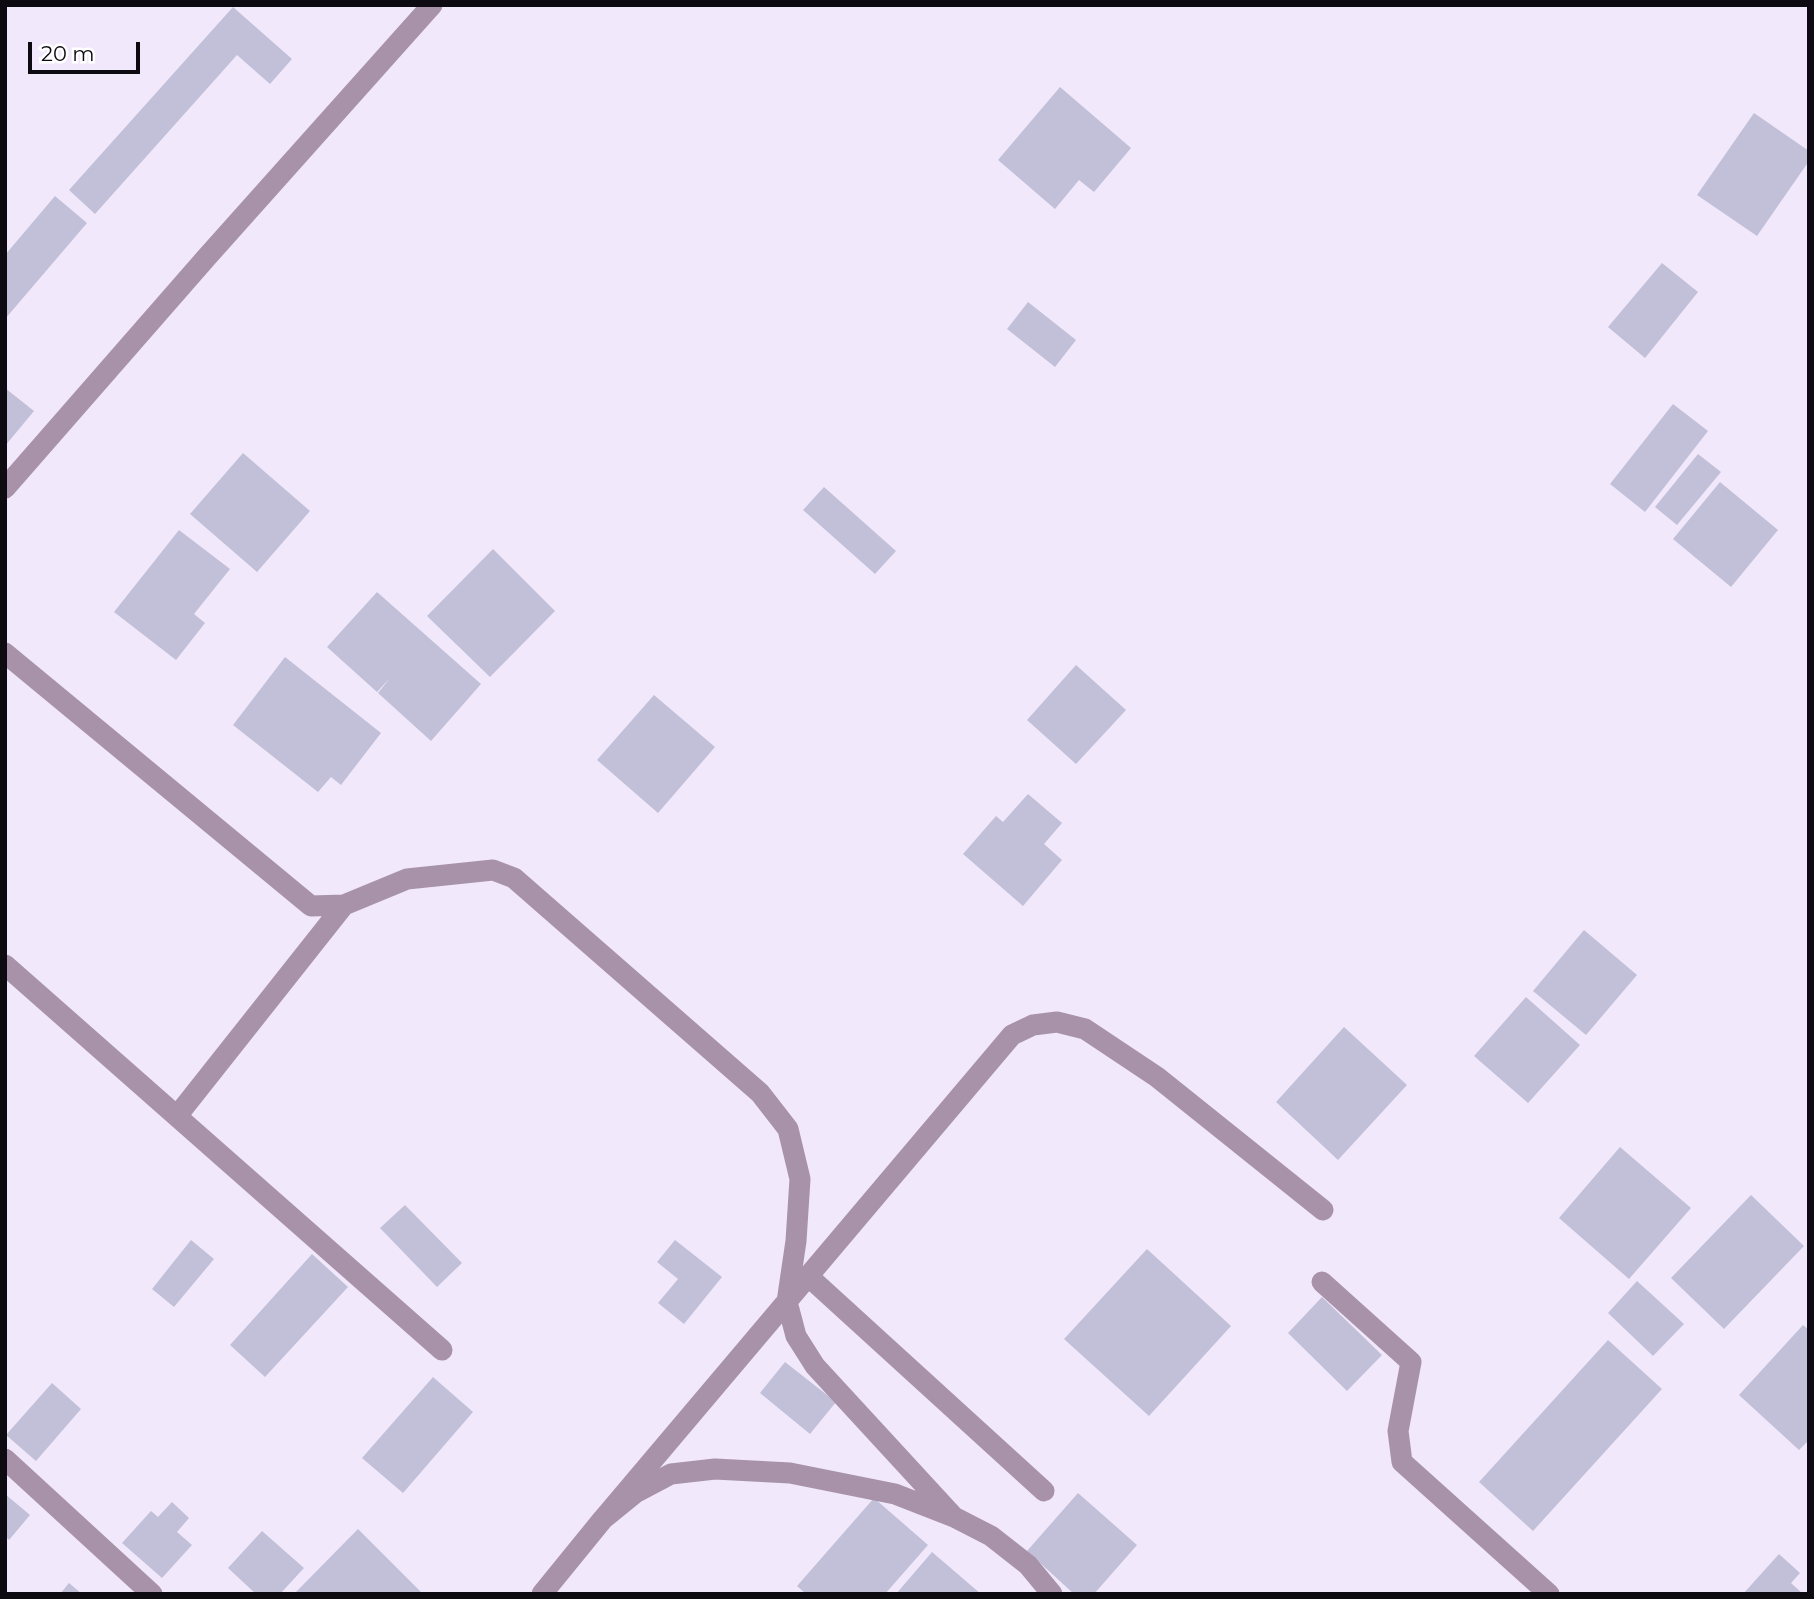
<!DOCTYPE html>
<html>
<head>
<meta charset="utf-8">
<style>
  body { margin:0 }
  #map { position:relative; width:1814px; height:1599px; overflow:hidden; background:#f1e8fb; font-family:Montserrat,sans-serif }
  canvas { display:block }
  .frame { position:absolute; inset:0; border:7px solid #0e0a12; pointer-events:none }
  .scale { position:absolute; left:28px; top:42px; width:112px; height:32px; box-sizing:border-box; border:4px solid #0e0a12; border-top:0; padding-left:9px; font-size:21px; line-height:24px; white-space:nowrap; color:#0e0a12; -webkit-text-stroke:5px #fff; paint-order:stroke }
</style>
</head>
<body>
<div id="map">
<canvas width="1814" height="1599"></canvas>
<div class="frame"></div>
<div class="scale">20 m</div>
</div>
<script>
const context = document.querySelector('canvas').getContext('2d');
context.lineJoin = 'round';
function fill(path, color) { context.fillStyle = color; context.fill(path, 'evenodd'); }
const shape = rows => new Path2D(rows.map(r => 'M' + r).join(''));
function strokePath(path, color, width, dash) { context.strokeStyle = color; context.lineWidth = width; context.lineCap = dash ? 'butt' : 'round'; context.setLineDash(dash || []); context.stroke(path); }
fill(shape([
  [233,7,292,59,270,84,237,55,95,214,69,190],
  [1060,87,1131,148,1094,192,1079,180,1055,209,998,160],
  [1754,113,1809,151,1809,161,1757,236,1697,195],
  [55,196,87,223,5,319,5,255],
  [1662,263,1698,292,1645,358,1608,327],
  [1028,302,1076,340,1055,367,1007,329],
  [5,388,34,411,5,446],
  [1673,404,1708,431,1645,512,1610,484],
  [243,453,310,511,257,572,190,514],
  [1698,454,1721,472,1677,525,1655,507],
  [1720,482,1778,530,1731,587,1673,539],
  [824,487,896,551,875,574,803,510],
  [179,530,230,569,194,614,205,623,176,660,114,612],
  [493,549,555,611,490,677,427,616],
  [377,592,481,684,431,741,378,693,390,678,377,692,327,647],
  [285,657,381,733,341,785,331,777,318,792,233,725],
  [1076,665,1126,710,1076,764,1027,720],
  [654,695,715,747,658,813,597,760],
  [1028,794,1062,823,1044,844,1062,860,1023,906,963,854,996,816,1003,822],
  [1584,930,1637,975,1586,1035,1533,991],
  [1526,997,1580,1045,1528,1103,1474,1056],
  [1344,1027,1407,1085,1338,1160,1276,1102],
  [1620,1147,1691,1208,1629,1279,1559,1218],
  [1751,1195,1804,1246,1724,1329,1671,1278],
  [405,1205,462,1263,437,1287,380,1228],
  [191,1240,214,1259,174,1307,152,1289],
  [675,1240,722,1277,684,1324,658,1303,678,1279,657,1262],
  [1147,1249,1231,1326,1149,1416,1064,1339],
  [312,1254,348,1287,265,1377,230,1345],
  [1637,1281,1684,1324,1653,1356,1608,1313],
  [1322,1297,1382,1355,1347,1391,1288,1333],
  [1803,1325,1809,1330,1809,1440,1799,1450,1739,1395],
  [1608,1340,1662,1389,1533,1531,1479,1482],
  [785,1362,836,1402,810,1434,760,1393],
  [433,1377,473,1412,403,1493,362,1458],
  [52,1383,81,1409,36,1461,6,1435],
  [1078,1493,1137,1545,1094,1594,1074,1594,1027,1551],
  [5,1494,30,1515,9,1540,5,1536],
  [874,1498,928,1545,885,1594,806,1594,797,1586],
  [172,1502,189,1518,177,1532,192,1545,162,1578,122,1543,151,1511,158,1517],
  [358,1529,421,1592,419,1594,294,1594],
  [262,1531,304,1568,280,1594,256,1594,228,1568],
  [932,1552,981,1594,896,1594],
  [1779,1554,1800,1573,1791,1583,1803,1594,1743,1594],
  [69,1583,82,1594,60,1594]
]), '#c1c0d8');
strokePath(shape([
  [5,488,206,258,432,5],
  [5,653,311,906,344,905,407,879,493,870,514,878,760,1093,788,1129,800,1179,796,1241,787,1302,796,1336,815,1366,954,1517],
  [5,965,442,1350],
  [177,1116,344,905],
  [808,1276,1044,1491],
  [1322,1282,1411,1362,1398,1431,1402,1462,1549,1594],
  [5,1459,152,1594],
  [603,1519,1012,1035,1033,1025,1057,1022,1085,1029,1157,1077,1323,1210],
  [542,1594,603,1519,635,1493,671,1474,715,1469,790,1473,895,1494,954,1517,991,1536,1028,1565,1052,1594]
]), '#a892aa', 21);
</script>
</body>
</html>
